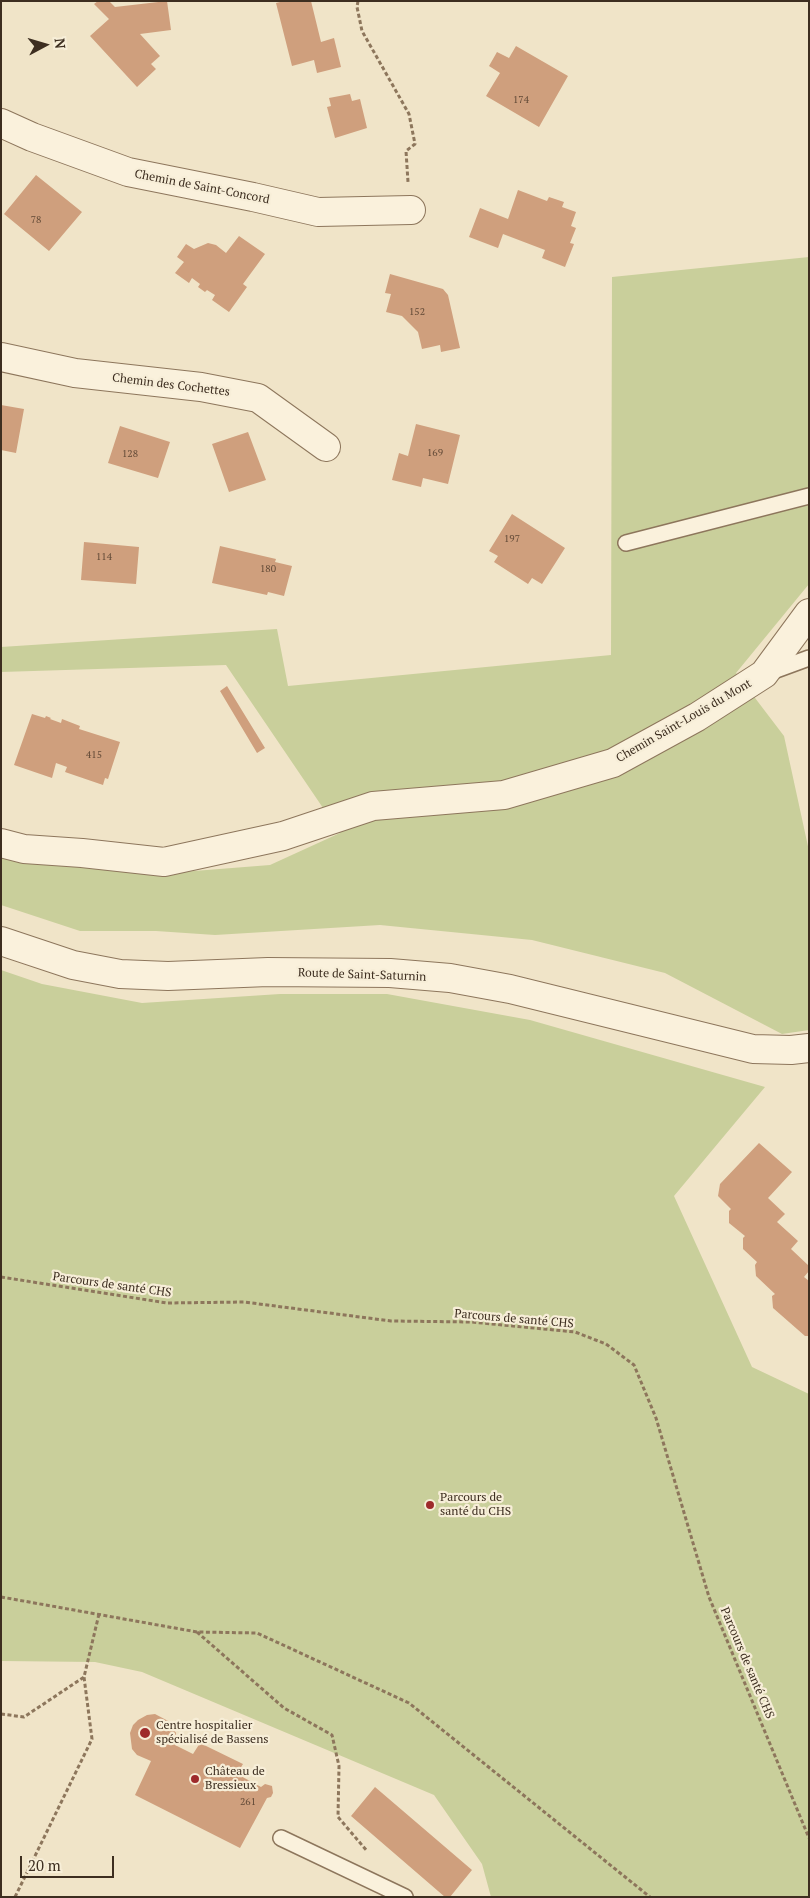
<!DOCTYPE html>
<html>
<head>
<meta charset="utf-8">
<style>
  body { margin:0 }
  #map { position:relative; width:810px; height:1898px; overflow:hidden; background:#f0e4c8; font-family:"PT Serif",serif }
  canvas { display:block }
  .frame { position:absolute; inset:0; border:2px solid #3d2e20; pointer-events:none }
  .north { position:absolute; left:20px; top:20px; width:50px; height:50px; -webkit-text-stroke:4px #f7eed8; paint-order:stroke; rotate:84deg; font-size:14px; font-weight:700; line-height:20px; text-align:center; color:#3d2e20 }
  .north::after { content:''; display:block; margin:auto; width:18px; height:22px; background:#3d2e20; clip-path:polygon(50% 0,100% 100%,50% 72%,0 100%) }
  .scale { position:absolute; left:20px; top:1856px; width:94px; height:22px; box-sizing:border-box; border:2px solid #3d2e20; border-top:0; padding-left:6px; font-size:15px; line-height:18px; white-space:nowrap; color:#3d2e20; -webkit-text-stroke:4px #f7eed8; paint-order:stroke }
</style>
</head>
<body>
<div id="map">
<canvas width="810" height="1898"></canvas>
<div class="frame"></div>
<div class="north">N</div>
<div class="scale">20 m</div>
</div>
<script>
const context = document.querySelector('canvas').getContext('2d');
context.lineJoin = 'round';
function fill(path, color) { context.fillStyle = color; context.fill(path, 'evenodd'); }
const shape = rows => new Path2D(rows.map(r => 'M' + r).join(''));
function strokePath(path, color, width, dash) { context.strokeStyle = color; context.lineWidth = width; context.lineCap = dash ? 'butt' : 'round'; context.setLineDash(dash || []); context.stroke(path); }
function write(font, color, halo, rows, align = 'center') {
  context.font = font + ' "PT Serif",serif'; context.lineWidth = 4.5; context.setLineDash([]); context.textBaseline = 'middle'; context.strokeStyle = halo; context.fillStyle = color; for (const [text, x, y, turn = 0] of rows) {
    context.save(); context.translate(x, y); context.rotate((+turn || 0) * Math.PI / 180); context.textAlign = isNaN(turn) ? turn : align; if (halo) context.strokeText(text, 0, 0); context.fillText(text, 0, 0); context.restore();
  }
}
fill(shape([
  [809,257,809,584,736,673,784,736,809,851,809,1030,782,1034,665,973,532,940,380,925,215,935,156,931,80,931,1,905,1,853,169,873,270,865,340,833,226,665,1,672,1,647,277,629,288,686,611,655,612,277],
  [1,970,42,984,142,1003,280,994,387,994,530,1020,765,1087,674,1196,752,1367,809,1394,809,1897,491,1897,482,1864,434,1795,142,1672,95,1662,1,1661]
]), '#c9cf9b');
fill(shape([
  [98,1,109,1,115,7,167,1,171,30,140,34,160,56,151,64,156,69,137,87,90,36,109,19,94,4],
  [284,1,311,1,321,42,334,38,341,67,317,73,314,60,292,66,276,3],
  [516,46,568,76,539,127,486,96,500,73,489,66,497,52,509,58],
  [350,94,352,101,360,99,367,128,335,138,327,107,331,106,329,98],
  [36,175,82,212,49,251,4,214],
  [518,190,547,201,549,197,564,202,562,207,576,212,571,226,576,228,570,243,574,244,565,267,542,258,545,250,503,234,498,248,469,237,480,208,508,219],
  [239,236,265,254,243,284,247,287,229,312,212,300,215,295,207,290,205,292,198,287,200,284,192,278,189,283,175,273,184,262,177,257,186,244,194,249,208,243,216,245,226,253],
  [390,274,443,289,448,295,460,348,441,352,440,345,422,349,418,332,402,316,386,312,391,294,385,293],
  [1,405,24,409,16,453,1,450],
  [416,424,460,435,448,484,423,478,421,487,392,480,399,453,408,456],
  [120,426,170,442,158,478,108,463],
  [248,432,266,480,229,492,212,444],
  [512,514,565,548,542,584,532,578,528,584,494,562,498,556,489,551],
  [84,542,139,547,136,584,81,580],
  [220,546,276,559,275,562,292,566,284,596,268,592,267,595,212,583],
  [227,686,265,748,257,753,220,691],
  [32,714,45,718,46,716,51,718,50,719,61,723,62,719,80,726,79,729,120,742,108,779,105,778,103,785,65,772,67,767,56,763,52,778,14,765],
  [759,1143,792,1172,768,1198,785,1214,777,1222,798,1241,791,1249,809,1266,809,1271,804,1277,809,1281,809,1336,805,1336,773,1308,772,1296,775,1294,756,1276,755,1265,757,1262,743,1249,743,1238,745,1236,729,1223,729,1211,731,1209,718,1196,720,1184],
  [155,1714,170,1722,176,1733,175,1745,193,1754,200,1743,243,1764,237,1774,261,1787,265,1784,272,1786,273,1793,271,1797,267,1798,240,1848,135,1795,151,1761,137,1755,132,1749,130,1733,133,1725,138,1720,147,1715],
  [375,1787,472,1870,450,1897,445,1897,438,1891,351,1816]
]), '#cf9f7d');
const service = shape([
  [626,543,809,496],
  [768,673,809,658],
  [281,1838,405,1897]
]);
const minor = shape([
  [1,123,32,137,128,172,253,197,318,212,411,210],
  [1,357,75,373,201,387,258,398,326,447],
  [1,843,24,849,82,853,164,862,283,836,373,806,504,795,613,763,697,717,764,674,809,613]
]);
const tertiary = shape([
  [1,941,73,965,120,974,168,976,268,972,390,973,450,978,510,989,753,1049,791,1050,809,1048]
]);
strokePath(service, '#8d765c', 18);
strokePath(minor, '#8d765c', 30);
strokePath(tertiary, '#8d765c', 30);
strokePath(shape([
  [358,1,357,7,362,31,409,114,415,144,406,151,408,182],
  [1,1277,167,1303,244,1302,391,1321,472,1322,575,1332,606,1344,634,1365,656,1418,709,1597,809,1838],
  [1,1597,197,1632,257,1633,409,1703,650,1897],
  [197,1632,284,1708,332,1735,339,1766,338,1817,367,1851],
  [1,1714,24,1717,84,1677,99,1614],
  [15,1897,92,1739,84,1677]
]), '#8d765c', 3, [4, 2.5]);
strokePath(service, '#faf1dc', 15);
strokePath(minor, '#faf1dc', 28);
strokePath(tertiary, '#faf1dc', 28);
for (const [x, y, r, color] of [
  [430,1505,5,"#9e2a2b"],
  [145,1733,6,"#9e2a2b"],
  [195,1779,5,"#9e2a2b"]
]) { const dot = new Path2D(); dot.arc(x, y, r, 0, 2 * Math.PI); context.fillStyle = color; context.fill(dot); strokePath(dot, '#f7eed8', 2); }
write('10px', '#624a37', null, [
  ["174",521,100],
  ["78",36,220],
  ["152",417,312],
  ["169",435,453],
  ["128",130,454],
  ["197",512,539],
  ["114",104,557],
  ["180",268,569],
  ["415",94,755],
  ["261",248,1802]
]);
write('12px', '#3d2e20', '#f7eed8', [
  ["Chemin de Saint-Concord",202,187,11],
  ["Chemin des Cochettes",171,385,7],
  ["Chemin Saint-Louis du Mont",684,721,-30],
  ["Route de Saint-Saturnin",362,975,2],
  ["Parcours de santé CHS",112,1285,8],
  ["Parcours de santé CHS",514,1319,5],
  ["Parcours de santé CHS",747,1663,67]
]);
write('12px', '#3d2e20', '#f7eed8', [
  ["Parcours de",440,1498],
  ["santé du CHS",440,1512],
  ["Centre hospitalier",156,1726],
  ["spécialisé de Bassens",156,1740],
  ["Château de",205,1772],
  ["Bressieux",205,1786]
], 'left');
</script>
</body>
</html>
